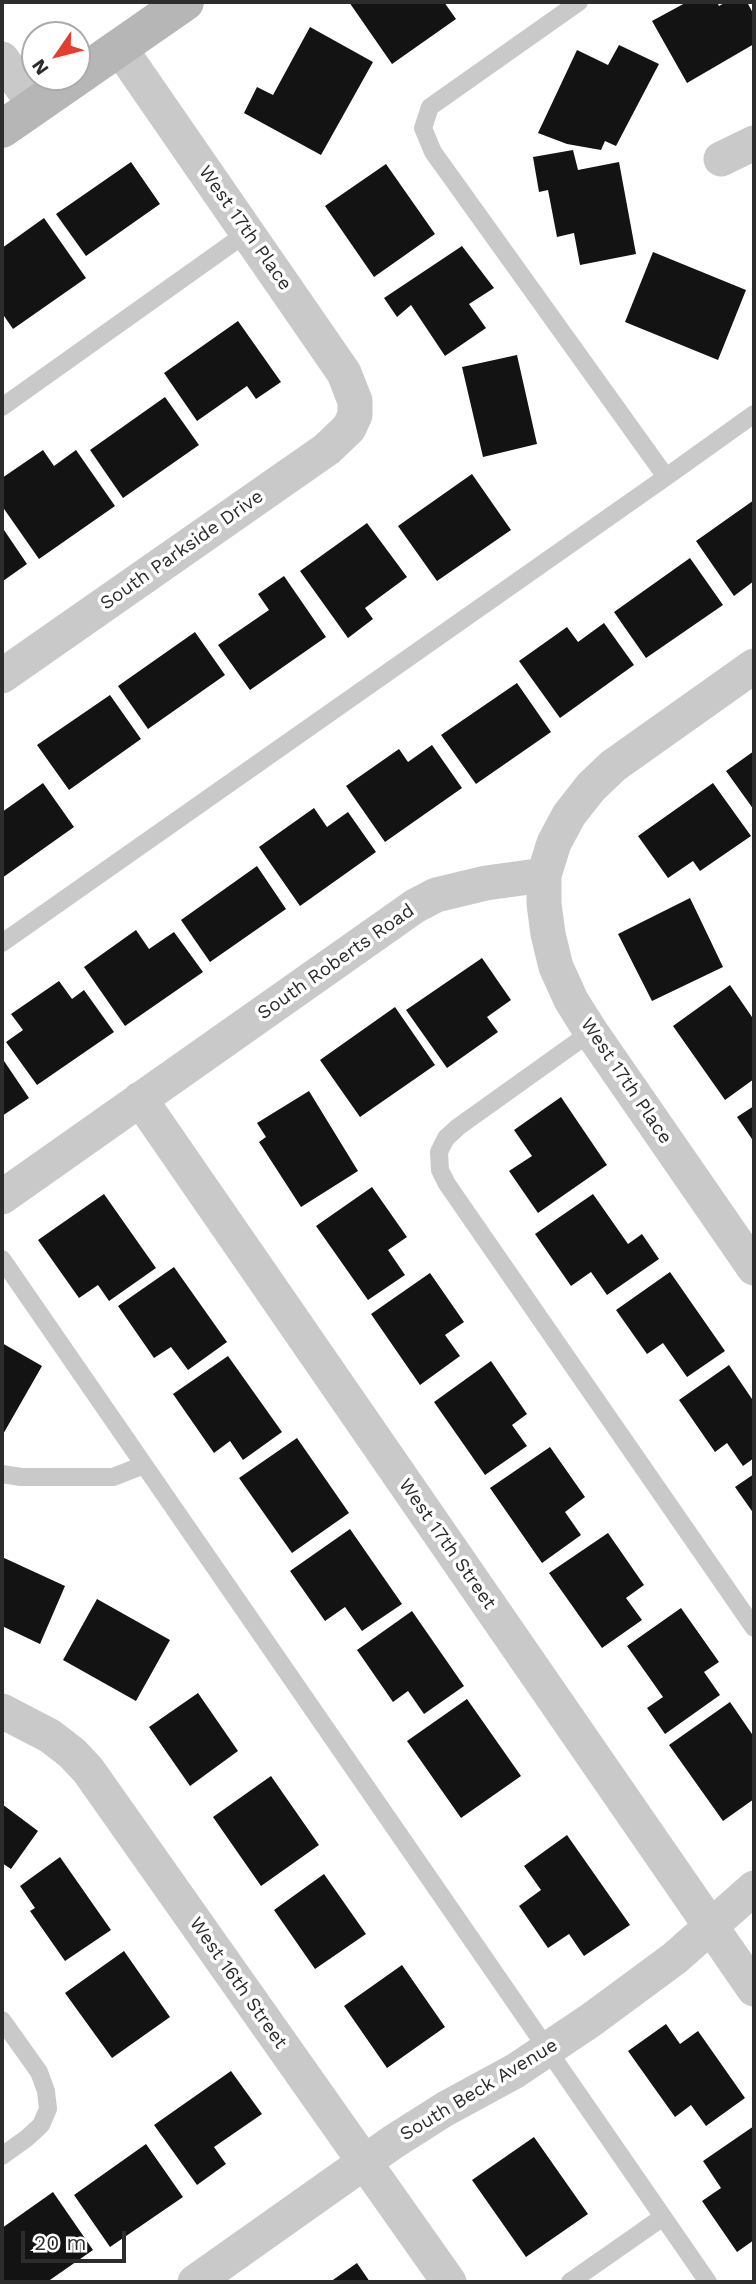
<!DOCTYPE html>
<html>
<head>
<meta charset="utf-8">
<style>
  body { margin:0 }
  #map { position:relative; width:756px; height:2284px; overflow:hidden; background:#fff; font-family:"Work Sans",sans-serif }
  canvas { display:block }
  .frame { position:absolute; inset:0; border:4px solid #2c2c2c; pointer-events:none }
  .north { position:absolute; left:21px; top:21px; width:70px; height:70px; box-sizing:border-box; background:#fff; border:2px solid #ababab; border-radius:50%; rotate:235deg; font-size:19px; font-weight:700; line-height:28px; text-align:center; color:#2c2c2c }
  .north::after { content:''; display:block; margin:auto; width:24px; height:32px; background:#e43e2d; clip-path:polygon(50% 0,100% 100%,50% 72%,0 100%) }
  .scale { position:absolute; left:21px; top:2231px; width:105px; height:32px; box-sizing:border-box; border:4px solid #2c2c2c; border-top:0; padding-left:9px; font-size:21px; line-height:24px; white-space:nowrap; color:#2c2c2c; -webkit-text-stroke:5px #fff; paint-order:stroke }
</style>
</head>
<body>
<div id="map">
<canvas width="756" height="2284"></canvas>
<div class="frame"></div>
<div class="north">N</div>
<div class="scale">20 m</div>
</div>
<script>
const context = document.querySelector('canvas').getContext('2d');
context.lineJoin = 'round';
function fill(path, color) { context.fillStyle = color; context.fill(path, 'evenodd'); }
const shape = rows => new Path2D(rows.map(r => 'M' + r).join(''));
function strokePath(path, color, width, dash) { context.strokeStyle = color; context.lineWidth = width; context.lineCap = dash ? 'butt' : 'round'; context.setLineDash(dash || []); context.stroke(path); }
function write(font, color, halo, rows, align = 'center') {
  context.font = font + ' "Work Sans",sans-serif'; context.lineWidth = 7; context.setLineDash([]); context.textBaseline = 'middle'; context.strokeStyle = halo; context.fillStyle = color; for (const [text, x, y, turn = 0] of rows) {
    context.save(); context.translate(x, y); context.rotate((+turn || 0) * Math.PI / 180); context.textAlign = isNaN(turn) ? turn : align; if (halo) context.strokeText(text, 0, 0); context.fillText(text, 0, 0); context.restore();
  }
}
fill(shape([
  [349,2,444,2,456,19,392,64],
  [687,2,717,2,719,6,726,2,747,2,754,15,754,44,687,83,652,21],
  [310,27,373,62,321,155,244,113,257,87,273,95],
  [619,45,659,64,616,146,605,141,601,150,567,144,538,133,577,50,608,65],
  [573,150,578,170,619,162,636,254,580,265,574,233,557,237,548,190,539,192,533,157],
  [131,162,160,204,86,256,56,214],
  [386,164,435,234,374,277,325,206],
  [44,218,86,278,13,329,2,313,2,248],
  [462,246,494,288,469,304,486,328,445,356,411,305,397,317,384,298],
  [653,252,746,290,718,360,625,322],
  [238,321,281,382,256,399,247,386,197,421,164,373],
  [517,355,537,444,483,457,462,367],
  [165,397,199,445,123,498,90,450],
  [43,450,54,466,76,450,115,506,39,559,2,506,2,478],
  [472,474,511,530,437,581,398,526],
  [754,500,754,581,734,596,696,541],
  [367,523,407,577,365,608,373,619,348,638,300,571],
  [2,527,27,564,3,581,2,579],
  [690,558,723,605,646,658,614,612],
  [284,576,326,637,250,690,218,645,269,610,258,594],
  [604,623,634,665,560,718,519,661,567,627,578,642],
  [195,632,225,675,148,729,118,686],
  [517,683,551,732,476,784,441,735],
  [110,695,141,739,69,790,37,745],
  [432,745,462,788,385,842,346,786,399,749,408,762],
  [754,751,754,810,726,771],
  [43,783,74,827,2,878,2,812],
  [713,783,751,836,700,871,693,861,668,878,638,836],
  [314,808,327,827,348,812,376,852,300,906,259,847],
  [257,866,286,909,210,962,181,920],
  [690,898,723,967,652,1001,618,934],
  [136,930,149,949,174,932,203,972,125,1026,84,967],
  [482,958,511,1000,487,1017,498,1032,447,1068,406,1010],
  [59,981,72,999,84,990,114,1032,37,1085,6,1042,23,1030,11,1014],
  [730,985,754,1020,754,1079,725,1100,673,1026],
  [395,1007,435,1065,360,1117,320,1060],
  [2,1058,29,1098,2,1116],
  [309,1091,358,1171,301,1207,259,1142,266,1137,257,1123],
  [561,1097,607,1165,538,1213,509,1171,532,1156,514,1130],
  [754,1106,754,1142,737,1117],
  [372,1187,407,1237,388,1250,405,1275,368,1300,316,1226],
  [104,1194,156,1268,109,1301,98,1285,79,1298,38,1240],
  [593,1194,628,1244,642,1234,659,1259,607,1295,591,1272,571,1286,535,1234],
  [174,1267,227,1342,188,1370,171,1347,154,1358,118,1306],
  [670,1272,725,1351,687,1377,663,1343,647,1354,616,1310],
  [430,1273,464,1322,445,1335,460,1356,420,1385,371,1314],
  [2,1343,42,1366,2,1436],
  [228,1356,282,1432,243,1460,230,1441,214,1453,173,1394],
  [491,1361,527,1414,512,1425,527,1446,485,1475,434,1402],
  [729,1365,754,1402,754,1458,743,1466,727,1443,715,1452,679,1400],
  [297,1438,349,1513,292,1553,239,1478],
  [550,1447,585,1497,565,1512,581,1535,542,1563,490,1488],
  [754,1474,754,1514,735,1487],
  [350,1529,402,1604,362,1631,345,1607,325,1621,290,1571],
  [608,1533,644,1585,626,1598,642,1620,602,1648,549,1573],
  [2,1557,65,1586,40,1644,2,1626],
  [97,1599,170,1640,136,1701,63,1660],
  [681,1608,719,1662,704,1672,720,1695,665,1734,647,1708,663,1697,627,1646],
  [412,1611,464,1686,424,1714,408,1691,393,1702,357,1650],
  [198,1693,238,1751,190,1786,149,1727],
  [467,1699,521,1776,461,1818,407,1741],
  [730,1702,754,1737,754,1799,723,1821,669,1745],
  [271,1776,319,1845,261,1886,213,1817],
  [2,1804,38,1831,11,1869,2,1863],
  [567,1835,630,1925,584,1956,569,1934,548,1948,519,1906,541,1890,524,1866],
  [60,1857,111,1930,65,1961,30,1911,35,1908,20,1886],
  [324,1874,366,1934,315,1969,274,1910],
  [124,1951,170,2017,112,2058,65,1993],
  [402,1965,445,2027,387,2068,344,2006],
  [666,2024,680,2044,698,2031,745,2098,706,2126,691,2105,675,2117,628,2051],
  [231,2071,262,2114,214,2147,226,2164,197,2185,154,2125],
  [754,2126,754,2240,737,2252,702,2201,721,2188,703,2161],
  [534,2137,588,2214,526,2257,472,2180],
  [146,2144,183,2197,110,2247,74,2195],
  [53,2192,93,2250,47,2282,2,2282,2,2228],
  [357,2263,370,2282,330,2282]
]), '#131313');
strokePath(shape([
  [579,2,430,107,423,128,433,152,666,477,754,414],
  [2,407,248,232],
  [2,943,666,477],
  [591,1032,458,1127,446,1138,439,1152,440,1170,447,1184,754,1628],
  [2,1259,708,2282],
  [2,1474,21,1477,113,1477,144,1465],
  [2,2020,39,2072,46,2091,48,2109,41,2125,27,2138,2,2156],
  [570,2282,663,2217]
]), '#c9c9c9', 18);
strokePath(shape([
  [2,59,35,106],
  [721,159,754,143],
  [2,676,327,449,349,428,355,415,355,401,344,373,119,47],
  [544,875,544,904,548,934,556,967,571,1000,591,1032,754,1268],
  [140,1099,754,1989],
  [2,1197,415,906,436,895,486,883,544,875,554,843,569,815,591,787,613,766,754,666],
  [2,1711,50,1736,72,1753,88,1770,449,2282],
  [195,2282,393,2142,445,2109,515,2071,591,2020,675,1958,754,1888]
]), '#c9c9c9', 35);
strokePath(shape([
  [77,77,185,2],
  [2,129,77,77]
]), '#b6b6b6', 38);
write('19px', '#2c2c2c', '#fff', [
  ["West 17th Place",245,228,55],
  ["South Parkside Drive",182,550,-35],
  ["South Roberts Road",336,962,-35],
  ["West 17th Place",626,1081,56],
  ["West 17th Street",447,1544,55],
  ["West 16th Street",238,1983,55],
  ["South Beck Avenue",479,2090,-31]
]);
</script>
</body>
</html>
